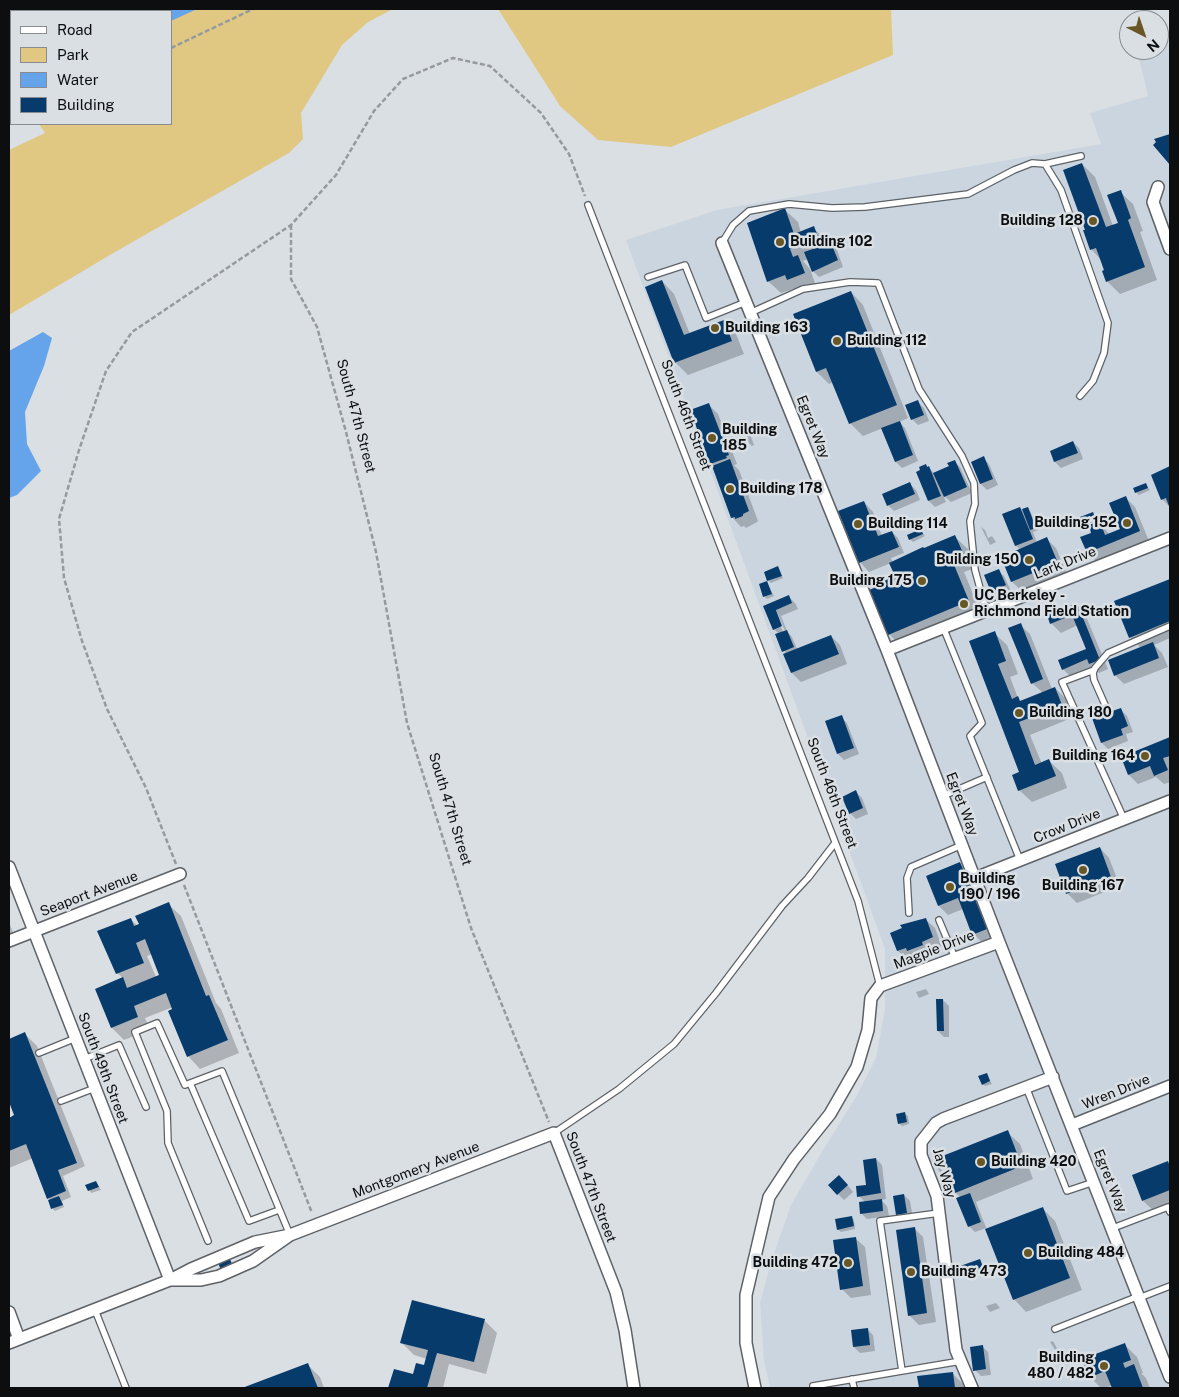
<!DOCTYPE html>
<html>
<head>
<meta charset="utf-8">
<style>
  body { margin:0 }
  #map { position:relative; width:1179px; height:1397px; overflow:hidden; background:#dadfe4; font-family:"Public Sans",sans-serif }
  canvas { display:block }
  .frame { position:absolute; inset:0; border:10px solid #0c0e0f; pointer-events:none }
  .legend { position:absolute; left:10px; top:10px; width:162px; height:115px; box-sizing:border-box; background:#dadfe4; border:1px solid #888b8f; margin:0; padding:6px 9px; list-style:none; font-size:15px; color:#0c0e0f }
  .legend li { display:flex; align-items:center; gap:10px; height:25px }
  .legend b { width:25px; border:1px solid #888b8f }
  .north { position:absolute; left:1119px; top:10px; width:50px; height:50px; box-sizing:border-box; background:#dadfe4; border:1px solid #888b8f; border-radius:50%; rotate:139deg; font-size:14px; font-weight:700; line-height:20px; text-align:center; color:#0c0e0f }
  .north::after { content:''; display:block; margin:auto; width:18px; height:22px; background:#685725; clip-path:polygon(50% 0,100% 100%,50% 72%,0 100%) }
</style>
</head>
<body>
<div id="map">
<canvas width="1179" height="1397"></canvas>
<div class="frame"></div>
<ul class="legend">
<li><b style="height:6px;background:#fff"></b>Road</li>
<li><b style="height:14px;background:#e0c883"></b>Park</li>
<li><b style="height:14px;background:#65a4ea"></b>Water</li>
<li><b style="height:14px;background:#073b6b"></b>Building</li>
</ul>
<div class="north">N</div>
</div>
<script>
const context = document.querySelector('canvas').getContext('2d');
context.lineJoin = 'round';
function fill(path, color) { context.fillStyle = color; context.fill(path, 'evenodd'); }
const shape = rows => new Path2D(rows.map(r => 'M' + r).join(''));
function strokePath(path, color, width, dash) { context.strokeStyle = color; context.lineWidth = width; context.lineCap = dash ? 'butt' : 'round'; context.setLineDash(dash || []); context.stroke(path); }
function write(font, color, halo, rows, align = 'center') {
  context.font = font + ' "Public Sans",sans-serif'; context.lineWidth = 5; context.setLineDash([]); context.textBaseline = 'middle'; context.strokeStyle = halo; context.fillStyle = color; for (const [text, x, y, turn = 0] of rows) {
    context.save(); context.translate(x, y); context.rotate((+turn || 0) * Math.PI / 180); context.textAlign = isNaN(turn) ? turn : align; if (halo) context.strokeText(text, 0, 0); context.fillText(text, 0, 0); context.restore();
  }
}
fill(shape([
  [1170,39,1170,1388,770,1388,764,1361,760,1303,771,1262,791,1205,823,1150,856,1097,876,1058,885,1009,885,949,626,240,717,210,1101,144,1090,113,1148,96,1137,50,1159,50,1159,41]
]), '#cbd5e0');
fill(shape([
  [100,9,393,9,368,22,342,45,301,113,303,139,289,153,115,252,9,315,9,150,45,133,39,124,171,124,171,11,102,11],
  [498,9,891,9,893,55,671,147,598,140,560,106]
]), '#e0c883');
fill(shape([
  [9,9,197,9,171,21,171,11,11,11,11,99,9,100],
  [43,332,52,338,44,366,25,412,27,444,41,471,17,495,9,498,9,351]
]), '#65a4ea');
fill(shape([
  [1082,164,1095,177,1113,226,1119,224,1120,192,1133,204,1143,231,1140,232,1157,280,1120,294,1107,281,1101,260,1091,249,1087,230],
  [785,210,798,222,801,233,813,228,826,240,828,245,831,244,837,250,843,267,819,277,813,271,808,259,803,261,810,269,816,286,800,292,796,288,781,293,768,281],
  [662,281,674,294,690,334,724,321,736,334,744,354,688,375,676,363,647,288],
  [851,292,863,305,908,418,899,422,905,428,918,461,902,468,896,462,883,428,863,436,850,423,834,382,829,384,817,372,794,315],
  [918,402,924,408,929,421,918,425,912,419],
  [709,405,718,414,737,464,734,465,739,470,758,521,757,522,746,528,744,526,741,527,732,517,713,466,711,464],
  [749,434,751,437,754,445,752,446,749,443,747,435],
  [1073,442,1079,448,1083,459,1061,468,1055,462,1051,451],
  [983,458,989,464,998,485,987,490,981,484,972,462],
  [954,461,960,467,972,493,951,502,943,495,946,502,935,507,929,501,926,465,935,474,950,467],
  [1170,468,1170,507,1162,499,1152,475],
  [910,484,916,490,920,500,894,511,888,505],
  [1146,485,1150,490,1139,495,1136,492],
  [1126,498,1135,507,1149,541,1097,562,1088,553,1093,533,1099,522,1110,535,1121,530],
  [864,502,873,512,882,536,892,532,898,538,904,553,891,558,893,563,955,537,968,549,975,568,964,572,981,614,902,647,889,634,896,577,891,563,869,572,860,562],
  [1020,508,1026,514,1028,508,1030,511,1038,530,1033,532,1037,543,1047,539,1056,548,1066,572,1022,591,1012,582,1003,558,1021,550,1016,546,1004,515],
  [1092,513,1097,520,1081,527,1078,524],
  [918,522,922,528,914,531,911,525],
  [981,527,985,530,988,538,992,536,996,542,990,545],
  [921,531,925,536,913,542,910,539],
  [778,568,783,578,771,583,768,580],
  [998,571,1004,576,1011,591,998,597,992,591],
  [1170,581,1170,638,1154,645,1162,653,1168,667,1124,684,1115,675,1141,648,1130,637,1116,602],
  [767,583,774,596,767,599,764,596],
  [789,597,795,603,798,609,781,616,787,631,792,637,797,649,831,636,840,645,847,664,801,682,792,673,786,654,777,635,779,634,774,629,765,607],
  [774,609,776,609,785,631,783,632],
  [1076,604,1085,614,1108,669,1099,673,1095,669,1072,678,1063,669,1088,649,1078,625,1061,633,1051,623],
  [1020,625,1030,634,1052,689,1055,688,1068,701,1074,717,1030,735,1042,764,1049,761,1062,773,1067,788,1032,802,1019,790,1021,773,970,642,994,633,1007,645,1018,674,1010,677,1018,698,1021,702,1043,693,1032,683],
  [1121,710,1127,716,1133,732,1126,734,1128,741,1108,749,1102,743],
  [841,717,847,723,859,754,844,760,838,754],
  [1170,738,1170,782,1164,784,1156,777,1138,784,1129,775,1122,758],
  [856,792,862,798,868,814,856,819,850,813],
  [1100,848,1109,858,1120,886,1077,903,1067,893],
  [960,863,969,872,996,938,983,943,973,934,963,909,948,915,939,906,927,877],
  [168,904,181,916,216,1003,221,1009,239,1053,200,1069,188,1056,173,1007,145,1018,150,1030,124,1040,112,1028,96,989,123,978,117,973,130,919,138,926],
  [152,954,160,975,156,977,147,956],
  [925,919,935,928,942,947,930,951,932,954,917,960,914,957,908,960,898,951,892,933],
  [9,922,14,935,9,937],
  [926,989,929,994,919,998,916,992],
  [943,1000,949,1006,949,1037,944,1037,938,1031],
  [25,1034,37,1046,85,1166,63,1176,71,1197,62,1201,64,1207,55,1211,52,1208,51,1200,48,1198,33,1158,9,1168,9,1119,16,1116,9,1098,9,1040],
  [987,1074,992,1084,985,1086,983,1084],
  [905,1114,908,1116,909,1124,902,1126,899,1123],
  [1007,1132,1020,1144,1033,1179,976,1202,987,1230,1042,1208,1055,1221,1082,1290,1026,1312,1014,1299,986,1228,975,1232,969,1226,961,1198,956,1193],
  [876,1159,882,1165,886,1199,881,1200,887,1206,889,1216,867,1219,861,1213,865,1202,859,1196,868,1186],
  [937,1162,942,1171,940,1172,934,1163],
  [1168,1163,1170,1165,1170,1203,1153,1210,1143,1201,1134,1176],
  [96,1182,101,1190,91,1193,87,1186],
  [845,1182,853,1192,844,1200,838,1194],
  [904,1195,910,1201,913,1218,903,1220,897,1214],
  [851,1217,854,1220,855,1229,841,1232,838,1229],
  [914,1228,923,1237,936,1322,919,1325,910,1316,897,1231],
  [855,1238,865,1247,871,1295,851,1298,842,1289],
  [980,1260,985,1270,967,1276,964,1273],
  [996,1303,1000,1308,990,1312,986,1306],
  [485,1321,497,1333,486,1374,449,1364,443,1388,390,1388,394,1370,414,1375,425,1367,427,1359,414,1355,402,1343],
  [867,1329,873,1335,875,1351,860,1353,854,1347],
  [1053,1341,1059,1352,1057,1353,1050,1342],
  [1124,1344,1137,1357,1143,1373,1141,1373,1146,1378,1150,1388,1113,1388,1112,1386,1101,1388,1090,1377],
  [982,1346,988,1352,991,1375,981,1376,975,1370],
  [307,1364,320,1377,324,1388,245,1388],
  [952,1373,965,1386,965,1388,920,1388,919,1377]
]), '#0003');
fill(shape([
  [1170,134,1170,165,1153,145,1156,142,1154,139],
  [1082,163,1106,227,1118,223,1107,195,1121,190,1131,218,1128,220,1145,267,1106,282,1102,271,1104,270,1096,248,1090,250,1083,230,1085,230,1063,170],
  [785,208,794,234,814,226,818,237,790,249,793,257,798,255,805,273,787,280,785,275,767,282,747,223],
  [831,243,838,260,812,272,804,252],
  [662,280,684,335,724,320,732,341,674,363,645,287],
  [851,291,897,405,849,424,826,368,816,372,793,314],
  [918,400,924,415,911,420,905,405],
  [709,403,729,455,726,456,727,458,710,464,690,410],
  [900,421,913,455,895,462,881,428],
  [1073,441,1078,453,1054,462,1050,451],
  [984,456,993,479,980,484,971,462],
  [730,459,749,511,743,514,743,516,735,519,735,517,731,518,712,466],
  [955,460,967,487,944,497,933,473,949,466,947,463],
  [926,464,927,467,929,466,941,496,928,501,916,472,920,470,919,467],
  [1170,466,1170,509,1166,498,1161,500,1151,475],
  [910,482,915,494,887,506,882,494],
  [1146,483,1148,488,1135,493,1133,488],
  [1126,496,1140,531,1087,553,1080,537,1091,533,1089,525,1100,521,1105,535,1120,529,1109,503],
  [864,501,878,536,892,531,899,547,859,563,838,511],
  [1020,507,1033,539,1015,546,1002,514],
  [1028,507,1036,528,1030,530,1022,509],
  [1093,512,1095,517,1077,525,1075,519],
  [921,529,923,534,909,540,907,535],
  [955,535,964,555,952,560,969,601,888,635,869,590,874,588,873,585,895,576,889,563,923,547,924,548],
  [1047,537,1058,563,1011,582,1001,557],
  [778,566,782,576,767,581,772,594,763,597,759,584,767,581,764,572],
  [999,569,1006,585,991,592,984,575],
  [1170,579,1170,621,1129,638,1114,601],
  [789,595,792,603,776,610,782,626,773,630,763,606],
  [1077,603,1100,660,1089,664,1087,659,1062,670,1058,660,1086,649,1072,615,1050,624,1047,615],
  [1021,623,1043,679,1031,684,1008,628],
  [787,630,794,647,782,652,775,634],
  [995,631,1006,661,998,664,1012,699,1018,696,1020,701,1055,687,1062,705,1019,722,1035,765,1049,759,1056,776,1018,791,1012,775,1019,772,969,641],
  [831,635,839,654,791,673,783,654],
  [1153,642,1159,658,1114,676,1108,660],
  [1121,708,1128,726,1121,729,1123,735,1101,743,1092,718],
  [842,715,854,748,837,754,825,721],
  [1170,737,1170,756,1163,758,1168,770,1154,776,1150,766,1128,775,1121,757],
  [856,790,863,808,849,814,842,797],
  [1100,847,1111,877,1066,894,1055,864],
  [960,862,987,929,972,935,958,898,938,906,926,876],
  [169,902,206,996,209,995,228,1040,187,1057,168,1011,172,1009,166,993,134,1006,138,1017,111,1028,95,989,123,977,127,988,159,975,145,939,136,943,144,963,116,974,97,931,131,918,134,926,139,924,135,916],
  [926,918,933,937,922,942,923,945,907,951,906,948,897,951,890,933,902,928,900,925],
  [936,999,943,999,944,1031,937,1031],
  [25,1032,77,1163,58,1170,66,1191,47,1199,26,1144,9,1151,9,1118,14,1115,9,1102,9,1039],
  [987,1073,990,1081,982,1085,978,1076],
  [905,1112,907,1122,898,1124,896,1114],
  [1008,1130,1022,1166,955,1193,940,1157],
  [876,1158,881,1193,857,1197,856,1186,866,1185,863,1160],
  [1168,1161,1170,1167,1170,1190,1142,1201,1132,1175],
  [839,1175,848,1185,837,1195,828,1185],
  [96,1181,99,1187,88,1191,85,1185],
  [970,1193,981,1222,968,1227,956,1198],
  [904,1194,907,1213,896,1215,893,1196],
  [59,1196,63,1205,51,1209,48,1200],
  [882,1199,883,1211,860,1214,859,1202],
  [1043,1207,1070,1278,1013,1300,985,1229],
  [852,1216,854,1226,837,1230,835,1219],
  [915,1227,927,1313,908,1316,896,1230],
  [856,1237,863,1286,840,1290,833,1240],
  [229,1257,233,1266,221,1271,218,1262],
  [980,1259,983,1267,963,1274,960,1266],
  [412,1300,485,1319,474,1362,437,1353,427,1388,388,1388,394,1369,413,1374,416,1363,424,1365,428,1350,400,1343],
  [868,1328,870,1345,853,1347,851,1330],
  [1125,1343,1131,1360,1123,1363,1125,1368,1134,1364,1143,1388,1112,1388,1105,1371,1089,1378,1082,1359],
  [983,1345,986,1369,973,1371,970,1347],
  [308,1363,318,1388,242,1388],
  [953,1372,955,1388,919,1388,917,1376]
]), '#073b6b');
const lane = shape([
  [1045,164,1061,190,1108,323,1104,353,1093,381,1080,396],
  [588,205,858,901,880,986],
  [722,243,733,225,749,211,789,204,832,208,865,207,968,194,1014,170,1032,163,1045,164,1081,156],
  [648,277,685,265,706,318,746,302],
  [750,313,803,289,850,282,878,283,919,389,962,456,974,483,975,504,970,521,975,570,986,610],
  [943,627,982,723,970,736,1020,860],
  [1094,670,1062,682,1124,819],
  [1106,707,1094,680,1093,673,1095,668,1108,653,1170,626],
  [943,796,987,777],
  [909,913,907,878,911,867,962,845],
  [939,920,955,958],
  [39,1053,76,1038],
  [84,1059,119,1045,146,1107],
  [190,1083,249,1221,279,1210],
  [1026,1087,1067,1191,1094,1182],
  [61,1101,95,1088],
  [554,1133,619,1089,674,1044,716,993,782,906,808,878,835,843],
  [1113,1228,1168,1207,1170,1212],
  [208,1241,168,1143,167,1111,135,1032,157,1023,185,1085,222,1071,290,1235],
  [1139,1298,1170,1286],
  [95,1310,126,1388],
  [1055,1329,1139,1296],
  [902,1371,880,1221,939,1213],
  [852,1379,854,1388],
  [813,1386,961,1361]
]);
const street = shape([
  [1158,187,1153,202,1170,249],
  [722,243,887,650,999,942,1170,1377],
  [887,650,1170,538],
  [9,867,170,1280],
  [975,878,1170,801],
  [9,941,180,874],
  [1072,1125,1170,1086],
  [290,1235,554,1133,616,1292,625,1330,634,1388],
  [9,1312,19,1339],
  [9,1343,170,1280,191,1269,255,1242,290,1235,253,1261,219,1276,201,1280,170,1280],
  [755,1388,746,1343,746,1295,769,1197,794,1159,830,1114,857,1067,868,1030,871,998,880,986,999,942],
  [972,1388,956,1350,937,1196,921,1155,921,1142,936,1123,943,1119,1053,1077]
]);
strokePath(lane, '#5e6266', 8);
strokePath(street, '#5e6266', 14);
strokePath(shape([
  [171,48,253,9],
  [9,124,11,123],
  [291,225,291,279,317,327,346,432,376,552,407,723,471,928,549,1122],
  [176,864,146,788,107,709,82,641,64,578,59,519,79,450,106,371,132,332,291,225,336,175,374,111,403,79,453,58,490,66,541,113,569,154,585,196],
  [184,885,312,1213]
]), '#969a9e', 2.5, [5, 2.5]);
strokePath(lane, '#fff', 5.5);
strokePath(street, '#fff', 11);
for (const [x, y, r, color] of [
  [1093,221,5,"#685725"],
  [780,242,5,"#685725"],
  [715,328,5,"#685725"],
  [837,341,5,"#685725"],
  [712,438,5,"#685725"],
  [730,489,5,"#685725"],
  [1127,523,5,"#685725"],
  [858,524,5,"#685725"],
  [1029,560,5,"#685725"],
  [922,581,5,"#685725"],
  [964,604,5,"#685725"],
  [1019,713,5,"#685725"],
  [1145,756,5,"#685725"],
  [1083,870,5,"#685725"],
  [950,887,5,"#685725"],
  [981,1162,5,"#685725"],
  [1028,1253,5,"#685725"],
  [848,1263,5,"#685725"],
  [911,1272,5,"#685725"],
  [1104,1366,5,"#685725"]
]) { const dot = new Path2D(); dot.arc(x, y, r, 0, 2 * Math.PI); context.fillStyle = color; context.fill(dot); strokePath(dot, '#dadfe4', 2); }
write('bold 14px', '#0c0e0f', '#dadfe4', [
  ["Building 128",1083,221,"right"],
  ["Building 102",790,242],
  ["Building 163",725,328],
  ["Building 112",847,341],
  ["Building",722,430],
  ["185",722,446],
  ["Building 178",740,489],
  ["Building 152",1117,523,"right"],
  ["Building 114",868,524],
  ["Building 150",1019,560,"right"],
  ["Building 175",912,581,"right"],
  ["UC Berkeley -",974,596],
  ["Richmond Field Station",974,612],
  ["Building 180",1029,713],
  ["Building 164",1135,756,"right"],
  ["Building",960,879],
  ["190 / 196",960,895],
  ["Building 167",1083,886,"center"],
  ["Building 420",991,1162],
  ["Building 484",1038,1253],
  ["Building 472",838,1263,"right"],
  ["Building 473",921,1272],
  ["Building",1094,1358,"right"],
  ["480 / 482",1094,1374,"right"]
], 'left');
write('14px', '#0c0e0f', '#dadfe4', [
  ["South 46th Street",686,415,69],
  ["South 47th Street",356,416,75],
  ["Egret Way",813,427,68],
  ["Lark Drive",1065,563,-22],
  ["South 46th Street",832,793,69],
  ["Egret Way",962,804,69],
  ["South 47th Street",450,809,73],
  ["Crow Drive",1067,826,-22],
  ["Seaport Avenue",89,894,-21],
  ["Magpie Drive",934,950,-21],
  ["South 49th Street",103,1068,69],
  ["Wren Drive",1116,1092,-22],
  ["Montgomery Avenue",416,1170,-21],
  ["Jay Way",944,1173,74],
  ["Egret Way",1110,1181,68],
  ["South 47th Street",591,1187,69]
]);
</script>
</body>
</html>
